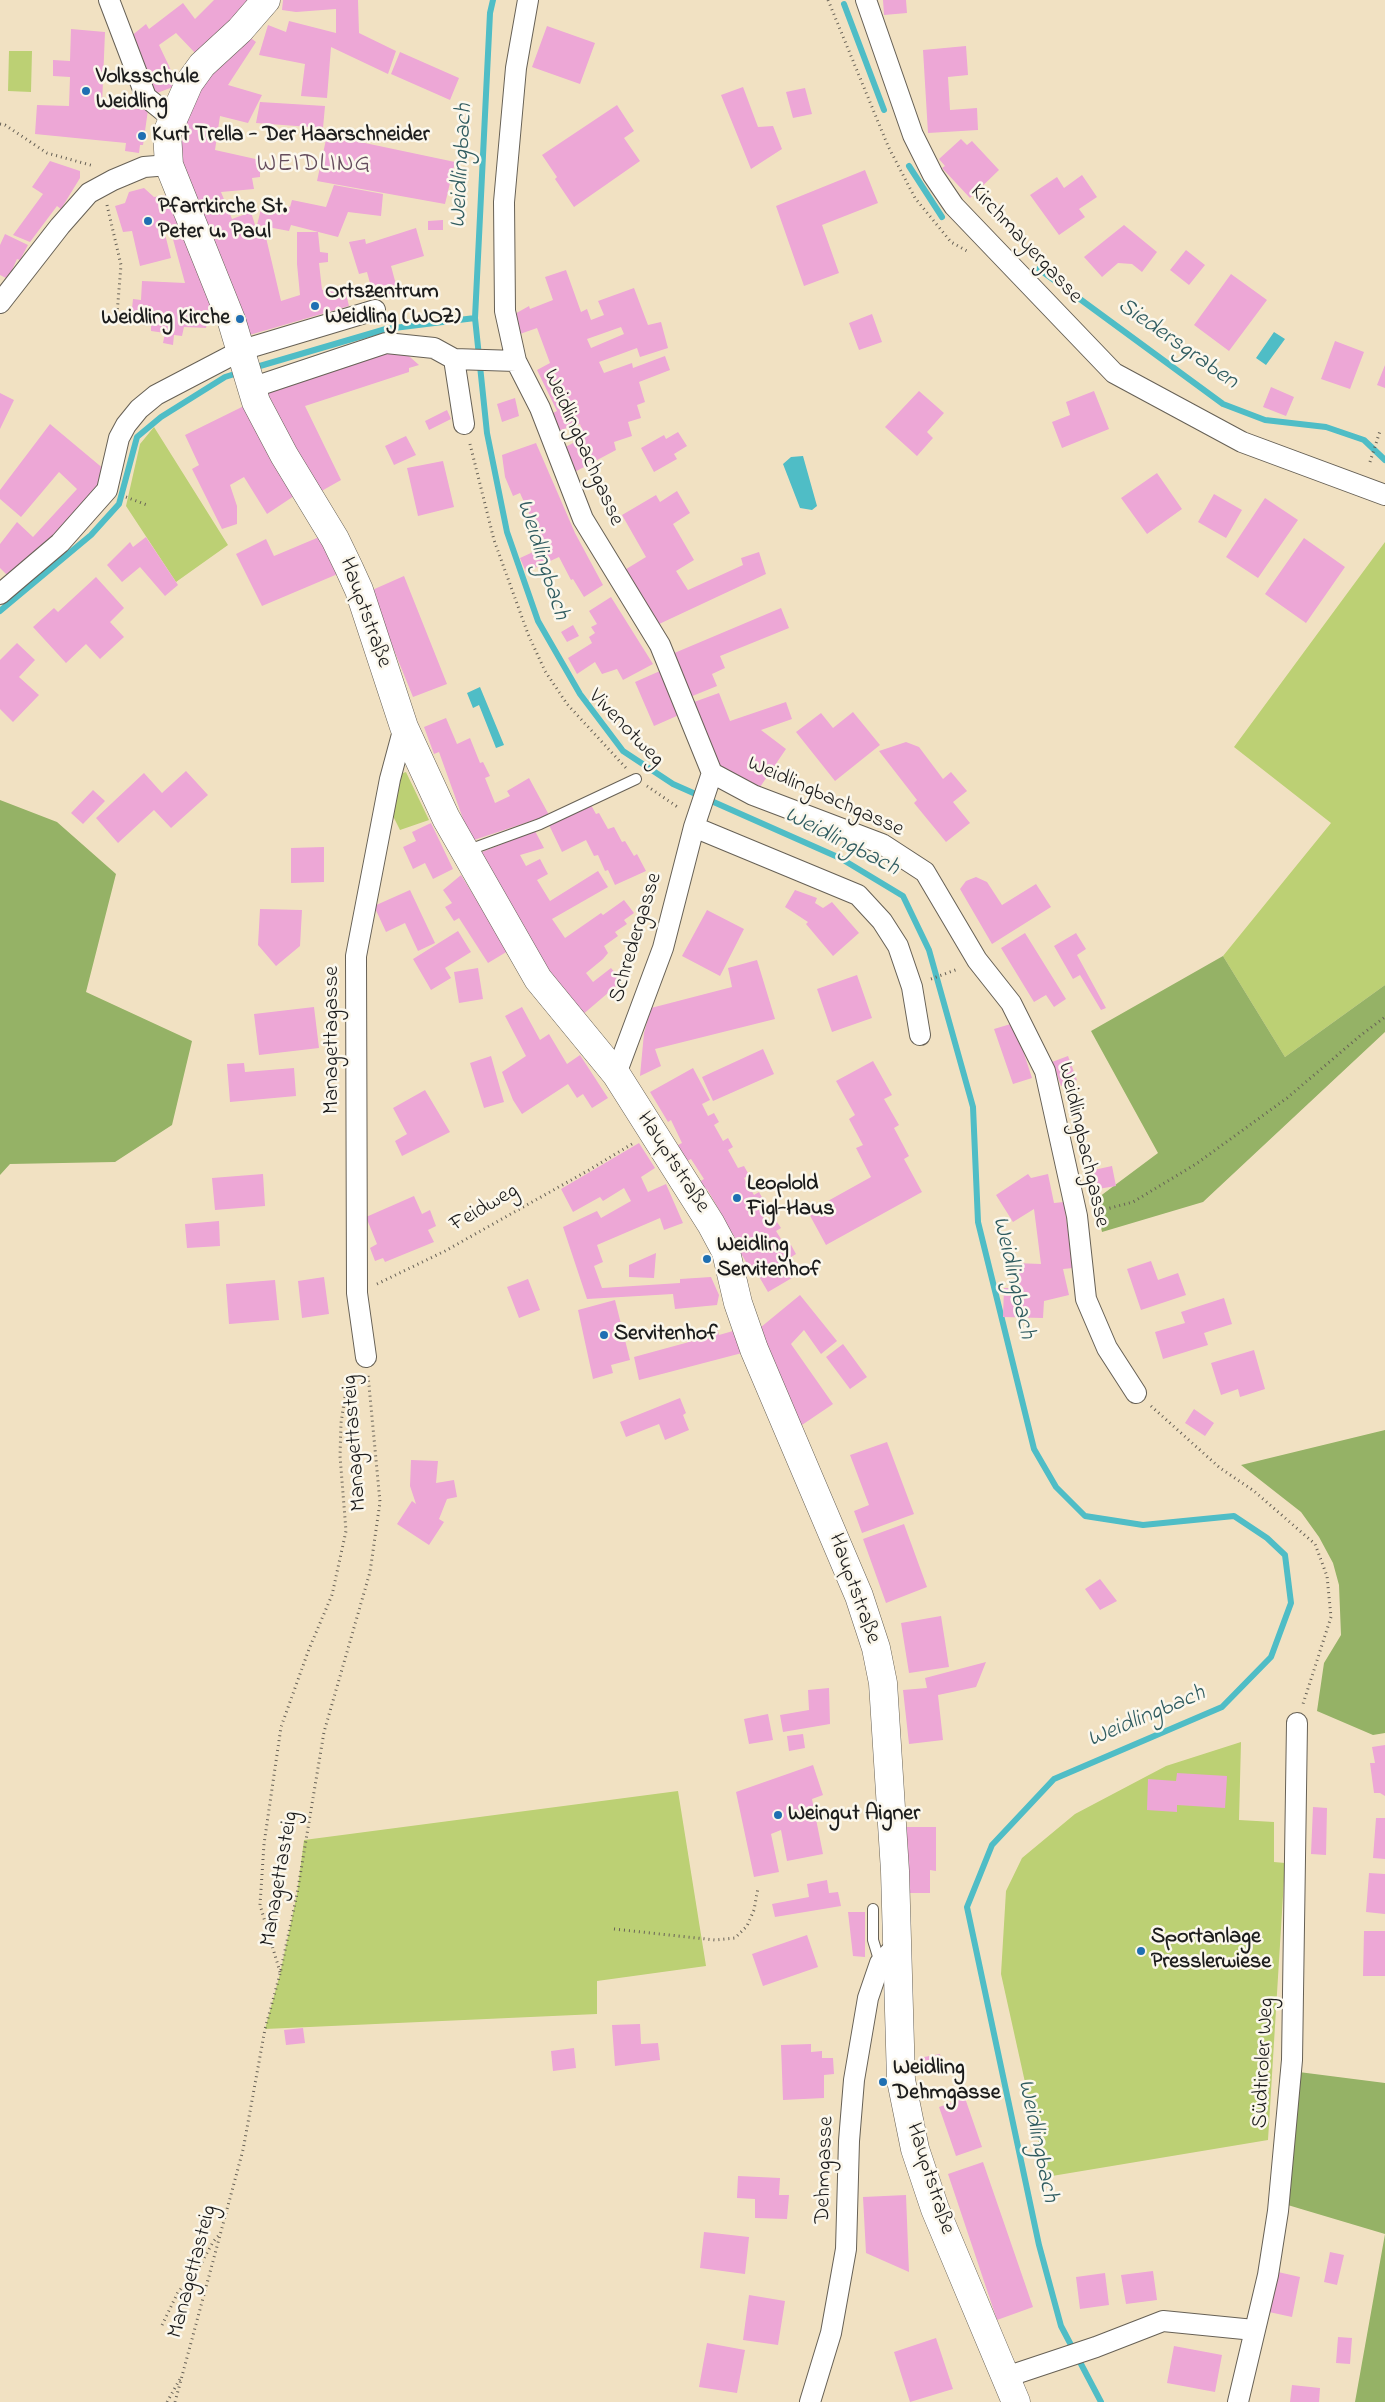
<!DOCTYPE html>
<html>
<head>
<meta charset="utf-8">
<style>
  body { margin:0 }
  canvas { display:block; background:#f1e1c2 }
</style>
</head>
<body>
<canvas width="1385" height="2402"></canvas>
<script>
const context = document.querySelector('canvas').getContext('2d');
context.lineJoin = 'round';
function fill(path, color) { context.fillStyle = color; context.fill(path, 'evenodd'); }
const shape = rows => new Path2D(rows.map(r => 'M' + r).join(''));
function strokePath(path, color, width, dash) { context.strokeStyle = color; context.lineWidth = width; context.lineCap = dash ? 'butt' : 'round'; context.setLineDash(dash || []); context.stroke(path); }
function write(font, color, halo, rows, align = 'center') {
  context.font = font + ' "Indie Flower",sans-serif'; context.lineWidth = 5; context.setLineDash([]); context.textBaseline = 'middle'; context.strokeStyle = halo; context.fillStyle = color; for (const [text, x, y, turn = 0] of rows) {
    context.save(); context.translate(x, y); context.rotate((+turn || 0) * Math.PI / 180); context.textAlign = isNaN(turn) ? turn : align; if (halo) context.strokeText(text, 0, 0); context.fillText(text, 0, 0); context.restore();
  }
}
fill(shape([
  [9,51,32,51,31,92,8,91],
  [154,427,228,545,176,582,126,506,140,444],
  [1385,542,1385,985,1285,1057,1223,956,1331,823,1234,747],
  [406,772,429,820,400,830,390,810,397,775],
  [1241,1742,1239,1820,1274,1822,1274,1862,1285,1863,1268,2140,1046,2177,1001,1974,1006,1891,1022,1858,1075,1814,1166,1766],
  [678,1791,706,1966,597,1981,597,2014,265,2029,280,1974,297,1894,304,1840]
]), '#bcd074');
fill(shape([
  [0,800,57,822,116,874,86,992,192,1041,172,1125,115,1162,10,1164,0,1175],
  [1223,956,1285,1057,1385,985,1385,1032,1203,1202,1102,1232,1095,1200,1158,1153,1091,1031],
  [1385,1430,1385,1733,1373,1735,1317,1711,1324,1663,1341,1635,1339,1585,1333,1563,1319,1537,1301,1512,1241,1465],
  [1291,2071,1385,2083,1385,2402,1355,2402,1385,2234,1281,2203]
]), '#95b266');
fill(shape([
  [1274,332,1285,339,1266,365,1256,358],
  [803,456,817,506,812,510,800,508,783,464,791,457],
  [480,687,504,745,496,748,479,705,473,708,467,693]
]), '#4fbdc6');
strokePath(shape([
  [493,0,490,13,475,318,487,433,507,532,538,621,580,694,623,751,673,784,840,858,903,896,929,950,973,1107,978,1222,1034,1449,1056,1487,1085,1516,1143,1525,1234,1516,1267,1538,1285,1555,1291,1603,1271,1657,1222,1707,1054,1779,992,1845,967,1907,1039,2245,1061,2326,1101,2402],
  [844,4,884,110],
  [909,166,942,217],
  [1039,269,1223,404,1265,420,1326,427,1364,440,1385,460],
  [253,368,386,329,475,318],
  [0,611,91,535,119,504,137,437,161,417,225,377,241,372]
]), '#4fbdc6', 6);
fill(shape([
  [214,0,254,0,197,55,176,33,159,45,178,85,152,95,130,37,146,24,149,29,183,3,195,19],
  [283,0,358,0,359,33,396,51,388,74,331,47,327,98,301,96,305,64,259,55,268,25,286,32,289,21,336,33,336,9,296,12,282,10],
  [883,0,906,0,907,13,884,15],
  [547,26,595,43,580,84,532,67],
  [71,29,105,32,102,105,148,110,143,145,140,145,139,153,125,151,126,143,35,134,37,105,69,106,70,77,53,76,53,60,70,61],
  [244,33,256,42,228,85,262,95,248,123,220,116,215,150,260,160,260,177,252,178,254,189,221,192,232,219,251,212,256,228,264,229,281,301,300,295,297,264,297,232,318,232,320,252,328,253,328,262,319,263,322,290,344,285,349,306,246,336,180,168,184,115,198,84],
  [966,46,968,75,948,77,950,110,977,108,978,130,928,133,923,50],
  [400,52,459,78,450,100,391,74],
  [743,87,758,127,773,126,782,149,751,169,721,95],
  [805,88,812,114,793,118,786,92],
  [260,102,325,106,323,128,256,123],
  [617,105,634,131,624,138,640,161,574,207,555,179,557,177,542,155],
  [327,135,455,162,445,204,317,181],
  [961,139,967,145,972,141,999,170,970,198,942,168,945,166,939,159],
  [50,161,80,171,80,178,61,209,57,206,30,242,13,235,43,194,32,187],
  [865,170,878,203,822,225,839,273,804,286,776,206],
  [1082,175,1097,197,1079,209,1085,217,1059,235,1030,195,1057,177,1064,188],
  [334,185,383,194,381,216,348,212,338,237,291,225,289,231,257,225,263,201,290,207,292,200,326,207],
  [144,188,154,197,166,195,179,228,171,232,186,228,212,299,206,328,184,327,182,336,174,335,173,345,163,343,165,333,151,331,151,321,131,319,133,299,141,300,142,281,185,283,171,232,165,234,171,258,140,266,132,231,123,232,115,206,125,203,129,192],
  [443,220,443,230,428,230,428,221],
  [1124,225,1157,252,1142,272,1132,264,1118,263,1102,277,1084,257],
  [416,228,424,256,391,266,398,292,374,298,367,272,359,274,349,242,365,239,366,244],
  [5,234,28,245,20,260,17,259,8,279,0,275,0,245],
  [1186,250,1205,265,1189,285,1170,270],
  [566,270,581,312,587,309,591,320,604,315,598,301,634,288,648,325,661,322,668,348,640,357,637,348,599,362,604,373,632,363,633,368,665,356,670,370,639,382,645,402,637,405,641,418,628,422,632,436,614,442,616,450,569,475,560,450,584,437,580,424,557,431,551,414,557,411,537,370,550,363,537,328,520,334,513,315,529,306,530,309,553,300,545,277],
  [621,327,624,334,591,348,587,339],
  [1231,274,1267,300,1229,351,1194,325],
  [872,314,882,342,859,350,849,323],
  [1335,341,1364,352,1350,389,1321,379],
  [401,349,419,365,409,368,409,372,305,406,341,480,318,493,278,418,267,392],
  [1385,365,1385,388,1377,385],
  [1271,387,1294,397,1286,416,1263,407],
  [919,391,944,413,927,432,933,438,917,456,885,427],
  [1094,391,1109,429,1062,448,1052,422,1070,415,1066,402],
  [0,393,14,400,0,429],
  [515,398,519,416,502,422,497,404],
  [248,404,297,494,267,514,244,477,230,485,237,506,237,524,222,529,192,469,199,465,185,435],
  [447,410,451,419,429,430,425,421],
  [50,424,105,470,99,487,44,547,8,576,0,568,0,544,17,522,33,537,77,489,59,472,21,517,0,499,0,490],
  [678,432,687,446,674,454,677,459,654,472,641,448,664,435,666,439],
  [406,436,416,455,394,465,385,446],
  [536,443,575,533,603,585,584,597,573,579,571,580,559,557,526,572,520,558,544,547,520,493,513,496,505,477,502,455],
  [443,461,454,507,418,516,407,468],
  [1157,473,1182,509,1147,534,1121,498],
  [677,491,690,513,673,524,694,560,676,571,688,590,743,565,741,558,759,552,766,574,657,625,623,571,646,557,622,515,656,495,660,502],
  [1214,494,1242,510,1226,538,1198,522],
  [1265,498,1298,520,1258,578,1226,557],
  [324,535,340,573,262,606,236,554,266,539,274,556],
  [146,537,178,585,165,596,140,567,122,582,107,565,130,542,133,547],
  [1304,538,1345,567,1306,623,1265,594],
  [404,576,447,684,413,697,370,591],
  [96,577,124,608,110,622,124,637,100,659,86,644,66,663,33,627,54,608,58,612],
  [611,597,653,664,623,680,617,669,602,674,595,662,577,674,568,658,592,643,589,637,595,633,591,627,597,624,589,611],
  [781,608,789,628,720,656,725,668,712,674,717,686,690,697,672,654],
  [573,625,579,636,567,642,561,632],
  [17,643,35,660,19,677,39,695,13,722,0,709,0,660],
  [660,671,679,715,654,726,635,682],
  [719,693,730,721,786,702,792,719,761,730,786,749,758,790,716,763,694,702],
  [853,712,880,745,835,781,796,732,821,713,833,728],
  [446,718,457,744,470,738,480,763,483,762,490,776,485,778,495,803,510,796,507,791,529,778,549,815,471,841,439,752,434,754,424,727],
  [906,742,919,747,943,779,951,772,967,791,953,802,970,823,946,842,914,803,917,800,879,751],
  [186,771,208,795,171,828,154,810,118,843,96,818,144,773,162,793],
  [93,790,105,801,83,824,71,813],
  [591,805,596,814,599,813,608,829,614,827,622,842,625,841,634,856,637,854,646,871,615,885,608,870,605,871,598,855,594,856,586,840,562,852,549,825],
  [431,823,453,869,433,879,425,863,413,869,403,847,416,841,412,832],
  [535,831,544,848,520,855,526,866,540,859,548,874,537,880,550,901,598,871,608,887,552,919,565,938,601,913,603,915,624,900,634,913,624,920,627,924,615,932,618,936,604,946,608,953,603,959,586,973,593,982,611,968,622,981,581,1016,549,975,477,854],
  [324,847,324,882,291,883,291,848],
  [461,875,508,951,488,963,459,918,454,921,445,907,452,903,443,890],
  [976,877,987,882,1002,905,1036,884,1051,907,992,944,960,889,966,881],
  [410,890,435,943,418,951,405,923,386,932,374,906],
  [795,890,817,898,815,903,823,908,832,902,859,933,833,956,806,924,808,922,785,907],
  [260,909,302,910,300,946,276,966,258,945],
  [707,910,744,929,720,976,682,956],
  [458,931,471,952,445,968,451,978,431,990,413,959],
  [1025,933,1066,999,1054,1007,1046,995,1034,1002,1001,948],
  [1076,933,1086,949,1077,955,1106,1008,1101,1010,1080,975,1073,979,1054,946],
  [757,960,775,1019,655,1049,661,1066,640,1076,644,1033,651,1008,732,987,728,968],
  [478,968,483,999,459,1003,454,972],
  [857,975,872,1018,832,1032,817,989],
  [314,1007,319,1048,259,1055,254,1014],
  [522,1007,540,1040,549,1034,567,1064,580,1055,608,1098,592,1108,583,1094,577,1098,568,1084,522,1114,513,1100,502,1072,526,1056,505,1016],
  [1014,1023,1032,1078,1013,1084,994,1029],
  [763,1049,774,1074,713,1101,702,1077],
  [491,1056,504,1102,484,1108,470,1063],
  [1068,1056,1077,1080,1061,1086,1052,1062],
  [873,1061,892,1095,884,1099,899,1125,894,1128,909,1156,904,1159,922,1192,826,1245,808,1212,871,1177,856,1148,863,1145,849,1119,855,1115,836,1081],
  [244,1063,245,1072,294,1068,296,1096,230,1102,227,1064],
  [693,1068,710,1100,702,1104,708,1116,714,1113,719,1122,714,1125,723,1141,728,1138,733,1147,728,1150,738,1168,744,1166,749,1175,744,1178,754,1195,759,1192,764,1201,757,1205,767,1224,775,1219,781,1228,776,1231,786,1247,791,1245,796,1254,788,1259,797,1275,768,1292,754,1268,751,1270,740,1252,743,1250,732,1233,729,1235,723,1224,726,1222,707,1189,704,1191,699,1182,704,1179,691,1159,687,1161,678,1145,682,1143,671,1120,668,1122,650,1092],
  [425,1090,450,1132,402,1156,395,1141,407,1134,393,1108],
  [639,1143,655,1168,641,1177,648,1192,666,1184,683,1223,664,1230,660,1218,597,1245,603,1262,594,1266,602,1288,680,1283,680,1279,711,1277,719,1295,717,1305,675,1309,673,1294,587,1299,563,1227,597,1211,601,1218,631,1201,624,1188,603,1201,600,1197,573,1212,561,1189],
  [1112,1166,1116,1186,1092,1190,1089,1171],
  [263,1174,265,1206,215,1210,212,1178],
  [1028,1174,1031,1178,1048,1174,1054,1203,1064,1202,1073,1268,1063,1269,1069,1295,1044,1301,1043,1318,1003,1317,1004,1288,1014,1288,1015,1263,1041,1264,1034,1209,1013,1222,996,1195],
  [414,1196,422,1214,430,1210,436,1226,428,1230,434,1242,385,1262,383,1258,375,1261,370,1248,377,1244,366,1217],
  [219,1221,220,1246,187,1248,185,1224],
  [656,1253,654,1278,629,1277,629,1265],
  [1151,1261,1158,1280,1178,1273,1186,1295,1141,1310,1127,1269],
  [324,1277,329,1314,302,1318,298,1281],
  [528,1279,540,1310,519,1318,507,1287],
  [275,1280,279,1320,229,1324,226,1284],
  [800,1295,837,1341,821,1354,804,1330,791,1344,833,1404,799,1427,755,1332],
  [1224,1298,1232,1324,1204,1333,1208,1345,1163,1359,1155,1332,1185,1323,1181,1312],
  [615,1300,630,1360,611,1365,613,1373,593,1379,578,1310],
  [717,1328,719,1335,733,1331,742,1353,639,1380,634,1357,700,1339,698,1332],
  [843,1344,867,1377,850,1389,826,1357],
  [1254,1350,1265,1389,1240,1397,1238,1389,1221,1395,1211,1363],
  [680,1398,686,1413,683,1415,689,1430,665,1440,659,1424,626,1437,620,1422],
  [1194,1409,1214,1423,1205,1436,1185,1423],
  [887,1442,914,1514,862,1533,854,1511,869,1505,850,1455],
  [411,1460,438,1461,436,1483,454,1480,457,1497,447,1499,439,1519,444,1522,429,1545,397,1524,412,1501,416,1504,410,1486],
  [904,1524,927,1587,886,1603,863,1539],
  [1100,1579,1117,1601,1100,1610,1085,1589],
  [941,1616,949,1667,909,1673,901,1623],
  [986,1662,976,1687,938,1695,943,1740,909,1744,903,1690,927,1688,925,1678],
  [829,1688,830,1724,783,1732,780,1715,809,1710,808,1690],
  [768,1714,773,1740,749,1744,744,1719],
  [803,1734,805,1748,789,1751,787,1736],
  [1385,1745,1385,1796,1380,1793,1374,1793,1370,1763,1375,1763,1372,1747],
  [813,1765,823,1795,812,1799,823,1854,787,1861,781,1830,771,1834,779,1872,754,1877,736,1792],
  [1177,1773,1227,1776,1225,1808,1177,1805,1177,1812,1147,1810,1148,1779,1176,1781],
  [1313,1807,1327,1808,1326,1855,1311,1854],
  [1376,1818,1385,1818,1385,1859,1373,1858],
  [903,1827,936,1827,936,1871,930,1870,930,1893,906,1893],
  [1369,1873,1385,1874,1385,1914,1366,1912],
  [827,1880,829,1893,838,1892,841,1906,775,1917,772,1904,809,1897,807,1884],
  [848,1912,865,1912,865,1957,853,1956],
  [1364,1931,1385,1931,1385,1976,1363,1976],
  [807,1935,818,1967,763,1986,752,1954],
  [640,2024,641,2044,658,2043,660,2060,615,2066,612,2025],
  [303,2028,305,2043,286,2045,284,2030],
  [811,2044,811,2052,822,2051,822,2058,833,2058,834,2074,824,2075,824,2098,783,2100,781,2045],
  [574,2048,576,2068,553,2071,551,2051],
  [940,2054,942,2066,921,2069,919,2058],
  [965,2098,982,2147,956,2156,939,2107],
  [983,2162,1033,2307,997,2320,948,2174],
  [738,2176,780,2178,779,2195,789,2195,787,2219,755,2218,755,2199,737,2198],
  [906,2195,909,2272,866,2253,863,2197],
  [704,2232,749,2237,745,2274,700,2268],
  [1330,2252,1344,2255,1337,2285,1324,2282],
  [1153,2271,1157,2300,1126,2304,1121,2275],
  [1278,2272,1300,2277,1292,2317,1269,2312],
  [1105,2273,1109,2305,1080,2309,1076,2277],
  [749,2295,785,2301,778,2345,743,2340],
  [1338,2337,1352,2338,1350,2364,1336,2363],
  [936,2338,953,2389,910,2402,894,2352],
  [707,2343,745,2350,737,2393,699,2387],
  [1174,2346,1222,2355,1215,2392,1167,2383],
  [1292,2385,1320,2388,1319,2402,1290,2402]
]), '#eda7d6');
const lane = shape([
  [466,851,540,824,636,779],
  [873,1909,873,1940,880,1963]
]);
const street = shape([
  [109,0,146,97,172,118],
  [528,0,516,68,504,202,505,311,516,361,540,408,583,519,660,645,712,773,753,795,882,844,925,872,977,960,1011,1003,1045,1071,1077,1216,1086,1299,1107,1348,1136,1393],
  [866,0,913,135,933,175,954,206,1114,373,1242,442,1385,495],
  [0,303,60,226,89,193,113,180,144,167,169,165],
  [454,359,464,424],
  [251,388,386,343,434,348,454,359,516,361],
  [0,594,60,543,107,490,119,438,126,425,139,409,156,395,242,350,375,310],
  [694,827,858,895,882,921,898,946,912,987,920,1035],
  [616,1074,663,948,694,827,712,773],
  [366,1357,357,1293,356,956,390,779,404,727],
  [1006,2377,1096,2347,1163,2321,1254,2330],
  [810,2402,831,2333,846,2249,849,2141,854,2080,868,1998,880,1963,897,1945],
  [1238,2402,1268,2275,1278,2211,1292,2060,1297,1723]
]);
const secondary = shape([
  [266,0,240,30,202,65,189,83,167,133,169,165,232,322,256,402,284,455,335,539,349,568,359,590,404,727,446,818,538,979,616,1074,711,1224,726,1252,738,1303,754,1349,859,1596,876,1648,883,1683,895,1871,901,2080,915,2149,935,2209,1016,2402]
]);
strokePath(lane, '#676156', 12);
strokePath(street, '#676156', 22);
strokePath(secondary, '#676156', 29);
strokePath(shape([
  [828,0,888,146,915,198,951,242,967,251],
  [0,124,5,125,47,153,94,166],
  [107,205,121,265,117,314],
  [470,444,494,540,528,634,545,671,567,704,626,768],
  [1370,462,1380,431],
  [126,497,147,505],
  [647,786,679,808],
  [931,979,958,969],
  [1095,1212,1133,1202,1196,1164,1287,1098,1361,1035,1385,1017],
  [377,1284,445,1251,589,1170,632,1144],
  [1151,1406,1220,1468,1254,1491,1315,1544,1327,1576,1331,1617,1303,1704],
  [614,1929,715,1940,735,1938,747,1926,754,1910,758,1888],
  [280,1972,260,1905,264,1844,281,1727,309,1649,332,1595,346,1531,340,1456,341,1423,346,1390,356,1372],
  [162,2325,178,2292,197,2271,213,2242,221,2233],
  [167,2402,180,2379],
  [175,2402,243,2150,265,2029,280,1974,297,1894,324,1732,370,1572,380,1502,368,1375]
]), '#676156', 3, [1, 4]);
strokePath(lane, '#fff', 10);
strokePath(street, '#fff', 20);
strokePath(secondary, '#fff', 28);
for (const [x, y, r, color] of [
  [86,91,5,"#1f6fb2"],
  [142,136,5,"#1f6fb2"],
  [148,221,5,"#1f6fb2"],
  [315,306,5,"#1f6fb2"],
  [240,319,5,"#1f6fb2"],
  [737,1198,5,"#1f6fb2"],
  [707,1259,5,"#1f6fb2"],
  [604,1335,5,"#1f6fb2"],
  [778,1815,5,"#1f6fb2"],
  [1141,1951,5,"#1f6fb2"],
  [883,2082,5,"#1f6fb2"]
]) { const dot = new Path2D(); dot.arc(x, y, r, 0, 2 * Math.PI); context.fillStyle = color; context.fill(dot); strokePath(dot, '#fbf7ec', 2); }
write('bold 22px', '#1c1c1c', '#fbf7ec', [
  ["Volksschule",96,78],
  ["Weidling",96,103],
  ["Kurt Trella - Der Haarschneider",152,136],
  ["Pfarrkirche St.",158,208],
  ["Peter u. Paul",158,233],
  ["Ortszentrum",325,293],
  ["Weidling (WOZ)",325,318],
  ["Weidling Kirche",230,319,"right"],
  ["Leoplold",747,1185],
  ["Figl-Haus",747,1210],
  ["Weidling",717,1246],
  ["Servitenhof",717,1271],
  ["Servitenhof",614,1335],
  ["Weingut Aigner",788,1815],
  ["Sportanlage",1151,1938],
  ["Presslerwiese",1151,1963],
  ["Weidling",893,2069],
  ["Dehmgasse",893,2094]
], 'left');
write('22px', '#1c1c1c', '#fbf7ec', [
  ["Kirchmayergasse",1025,245,47],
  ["Weidlingbachgasse",582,448,66],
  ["Hauptstraße",364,613,70],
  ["Vivenotweg",625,729,46],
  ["Weidlingbachgasse",825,798,24],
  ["Schredergasse",637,938,-73],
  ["Managettagasse",333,1040,-90],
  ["Weidlingbachgasse",1082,1145,77],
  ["Hauptstraße",672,1163,57],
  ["Feidweg",485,1209,-30],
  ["Managettasteig",356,1443,-94],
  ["Hauptstraße",853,1589,70],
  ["Managettasteig",281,1879,-80],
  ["Südtiroler Weg",1265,2063,-87],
  ["Dehmgasse",826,2170,-88],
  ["Hauptstraße",929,2179,72],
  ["Managettasteig",194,2272,-75]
]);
write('italic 24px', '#305c60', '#fbf7ec', [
  ["Weidlingbach",463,166,-87],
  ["Siedersgraben",1177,345,35],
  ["Weidlingbach",541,560,72],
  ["Weidlingbach",841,843,27],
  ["Weidlingbach",1012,1278,77],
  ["Weidlingbach",1147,1718,-23],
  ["Weidlingbach",1036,2141,78]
]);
context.letterSpacing = '1px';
write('25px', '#654d5d', '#fbf7ec', [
  ["WEIDLING",314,166]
]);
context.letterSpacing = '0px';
</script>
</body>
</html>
